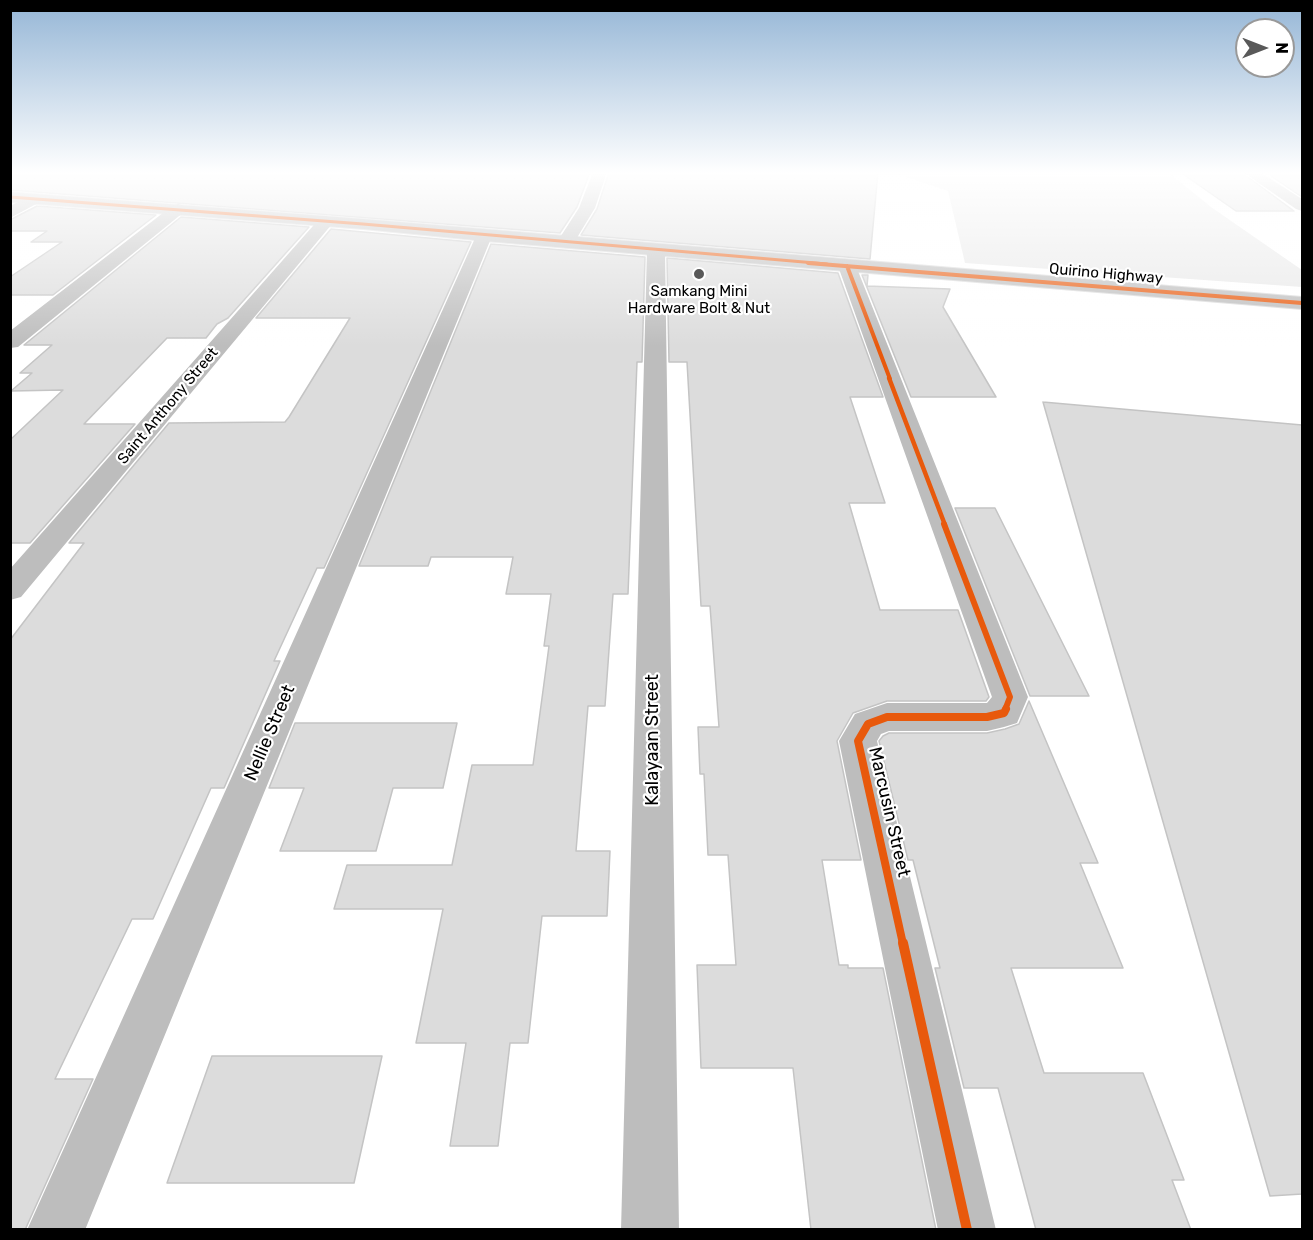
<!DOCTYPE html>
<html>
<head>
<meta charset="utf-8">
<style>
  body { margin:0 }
  #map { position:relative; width:1313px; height:1240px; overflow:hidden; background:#fff; font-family:Rubik,sans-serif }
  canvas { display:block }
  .frame { position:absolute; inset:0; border:12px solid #000; pointer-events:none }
  .north { position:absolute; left:1235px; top:18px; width:60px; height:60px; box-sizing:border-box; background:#fff; border:2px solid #999; border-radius:50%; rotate:90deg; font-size:16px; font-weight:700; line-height:24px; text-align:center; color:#000 }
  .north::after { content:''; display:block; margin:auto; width:21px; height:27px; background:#595959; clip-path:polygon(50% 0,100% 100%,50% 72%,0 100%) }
</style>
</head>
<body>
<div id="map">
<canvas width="1313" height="1240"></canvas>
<div class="frame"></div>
<div class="north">N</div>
</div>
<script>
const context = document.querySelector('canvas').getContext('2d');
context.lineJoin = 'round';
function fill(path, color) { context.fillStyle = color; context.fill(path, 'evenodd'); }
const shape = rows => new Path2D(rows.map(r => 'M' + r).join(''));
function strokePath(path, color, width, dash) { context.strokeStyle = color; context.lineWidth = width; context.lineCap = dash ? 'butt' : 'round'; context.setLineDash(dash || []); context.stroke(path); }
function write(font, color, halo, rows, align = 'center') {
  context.font = font + ' Rubik,sans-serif'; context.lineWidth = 4.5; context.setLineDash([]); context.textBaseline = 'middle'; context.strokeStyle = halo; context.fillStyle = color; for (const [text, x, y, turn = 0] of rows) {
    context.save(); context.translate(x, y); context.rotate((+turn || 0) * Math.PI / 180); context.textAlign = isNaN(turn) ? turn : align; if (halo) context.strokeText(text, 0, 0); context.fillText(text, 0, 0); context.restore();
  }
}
fill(shape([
  [891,172,1168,172,1211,207,1302,270,1302,287,965,263,948,191]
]), '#e8e8e8');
const building = shape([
  [10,172,590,172,577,207,560,233,10,190,10,172],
  [609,172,878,172,870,259,581,235,597,209,609,172],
  [1180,172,1241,172,1294,211,1236,211,1180,172],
  [1265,172,1302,172,1302,197,1265,172],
  [37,206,156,215,53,295,10,295,10,277,62,242,31,242,47,231,10,231,10,220,37,206],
  [181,217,309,227,228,318,217,324,206,338,167,338,84,424,135,424,30,543,10,543,10,440,63,390,11,391,32,373,20,373,52,345,24,345,181,217],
  [331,229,471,242,324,568,317,568,274,661,280,661,224,788,211,788,153,919,132,919,55,1079,93,1079,25,1230,10,1230,10,640,84,543,69,543,169,423,285,422,289,417,350,318,256,318,331,229],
  [491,244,645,257,642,362,637,362,628,594,613,594,605,706,588,706,576,851,610,851,607,916,542,916,528,1043,510,1043,498,1146,450,1146,466,1043,416,1043,443,909,334,909,347,865,452,865,472,765,533,765,549,646,544,646,551,594,506,594,513,557,431,557,428,566,359,566,491,244],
  [667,258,838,273,883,397,850,397,885,503,849,503,880,610,958,610,989,697,986,701,887,701,853,713,837,741,861,860,822,860,839,965,848,965,848,968,883,968,936,1230,811,1230,793,1068,701,1068,697,965,736,965,728,855,708,855,704,774,700,774,698,727,719,727,710,606,701,606,687,362,669,362,667,258],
  [862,275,868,275,867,286,950,289,943,307,996,397,911,397,862,275],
  [1043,402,1302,425,1302,1194,1270,1196,1043,402],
  [955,508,995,508,1089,696,1030,696,955,508],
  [1029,701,1098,863,1080,863,1123,968,1011,968,1044,1073,1143,1073,1184,1180,1172,1180,1191,1230,1036,1230,998,1088,964,1088,935,968,940,968,913,860,908,860,879,741,883,736,889,733,987,733,1005,729,1019,724,1029,701],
  [295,723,457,723,443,788,393,788,376,851,280,851,304,788,269,788,295,723],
  [212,1056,382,1056,354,1183,167,1183,212,1056]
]);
fill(building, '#dcdcdc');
strokePath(building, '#c4c4c4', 1.5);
const primary = shape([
  [10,192,363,219,1302,297,1302,309,484,241,363,229,10,202,10,192]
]);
strokePath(primary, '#dbdbdb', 2);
fill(shape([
  [593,172,607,172,595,208,572,246,560,246,557,242,579,208,593,172],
  [1243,172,1260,172,1302,199,1302,211,1296,209,1243,172],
  [178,204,184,206,186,209,184,212,18,347,10,348,10,331,172,206,178,204],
  [326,216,334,221,332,224,21,597,10,600,10,569,320,218,326,216],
  [484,231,490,232,492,236,85,1230,27,1230,476,236,478,232,484,231],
  [656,245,662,246,665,250,679,1230,621,1230,647,250,650,246,656,245],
  [847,261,853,262,856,266,1028,697,1017,723,1004,727,987,731,889,731,881,734,877,741,996,1230,938,1230,839,741,855,714,887,703,987,703,992,697,838,266,841,262,847,261]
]), '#bdbdbd');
fill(shape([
  [35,194,43,199,40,202,10,218,10,206,35,194]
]), '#bfbfbf');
fill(primary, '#bdbdbd');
strokePath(shape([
  [10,197,363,224,827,264]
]), '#e8590c', 3);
strokePath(shape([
  [808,263,1302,303],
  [847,266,890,379]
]), '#e8590c', 4);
strokePath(shape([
  [889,378,945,525]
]), '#e8590c', 4.5);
strokePath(shape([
  [944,524,1010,697,1005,710]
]), '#e8590c', 6);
strokePath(shape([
  [903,944,858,741,868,724,887,717,987,717,1004,713,1006,709]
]), '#e8590c', 8);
strokePath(shape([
  [903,943,967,1230]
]), '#e8590c', 10);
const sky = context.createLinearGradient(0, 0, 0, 346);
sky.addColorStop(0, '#95b6d6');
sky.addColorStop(0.5, '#fff');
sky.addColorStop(1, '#ffffff00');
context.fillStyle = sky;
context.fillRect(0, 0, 1313, 346);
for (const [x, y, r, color] of [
  [699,274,6,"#595959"]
]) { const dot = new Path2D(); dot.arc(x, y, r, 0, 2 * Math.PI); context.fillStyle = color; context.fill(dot); strokePath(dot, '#fff', 2); }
write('15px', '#000', '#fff', [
  ["Quirino Highway",1106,274,5],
  ["Saint Anthony Street",168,406,-50]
]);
write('15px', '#000', '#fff', [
  ["Samkang Mini",699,292],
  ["Hardware Bolt & Nut",699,309]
]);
write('18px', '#000', '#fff', [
  ["Nellie Street",270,733,-67],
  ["Kalayaan Street",653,740,-90],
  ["Marcusin Street",889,812,77]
]);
</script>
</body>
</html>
